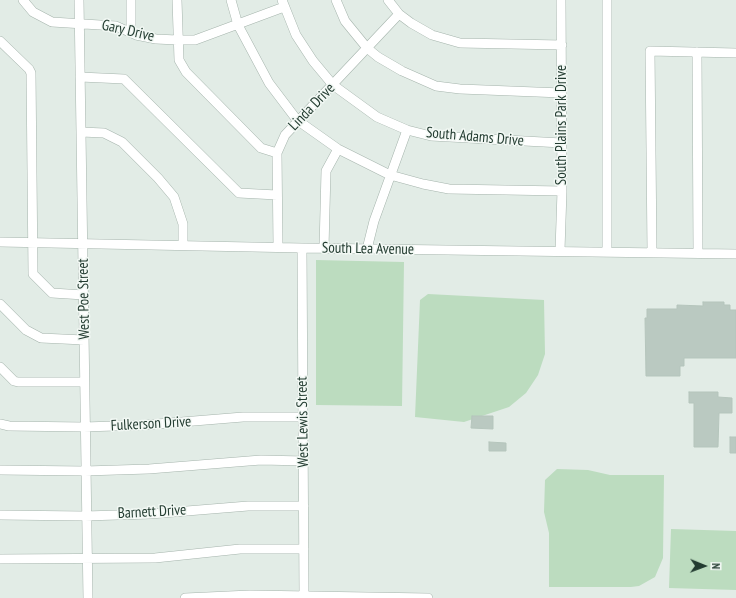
<!DOCTYPE html>
<html>
<head>
<meta charset="utf-8">
<style>
  body { margin:0 }
  #map { position:relative; width:736px; height:598px; overflow:hidden; background:#e2ece6; font-family:"PT Sans Narrow",sans-serif }
  canvas { display:block }
  .north { position:absolute; left:684px; top:546px; width:40px; height:40px; -webkit-text-stroke:3px #f2f8f4; paint-order:stroke; rotate:91deg; font-size:11px; font-weight:700; line-height:16px; text-align:center; color:#233c31 }
  .north::after { content:''; display:block; margin:auto; width:14px; height:18px; background:#233c31; clip-path:polygon(50% 0,100% 100%,50% 72%,0 100%) }
</style>
</head>
<body>
<div id="map">
<canvas width="736" height="598"></canvas>
<div class="north">N</div>
</div>
<script>
const context = document.querySelector('canvas').getContext('2d');
context.lineJoin = 'round';
function fill(path, color) { context.fillStyle = color; context.fill(path, 'evenodd'); }
const shape = rows => new Path2D(rows.map(r => 'M' + r).join(''));
function strokePath(path, color, width, dash) { context.strokeStyle = color; context.lineWidth = width; context.lineCap = dash ? 'butt' : 'round'; context.setLineDash(dash || []); context.stroke(path); }
function write(font, color, halo, rows, align = 'center') {
  context.font = font + ' "PT Sans Narrow",sans-serif'; context.lineWidth = 3; context.setLineDash([]); context.textBaseline = 'middle'; context.strokeStyle = halo; context.fillStyle = color; for (const [text, x, y, turn = 0] of rows) {
    context.save(); context.translate(x, y); context.rotate((+turn || 0) * Math.PI / 180); context.textAlign = isNaN(turn) ? turn : align; if (halo) context.strokeText(text, 0, 0); context.fillText(text, 0, 0); context.restore();
  }
}
fill(shape([
  [316,260,404,262,402,406,316,405],
  [428,294,544,300,545,354,538,375,526,393,509,407,464,422,415,417,420,300],
  [557,469,588,470,610,475,664,475,663,558,655,577,639,586,631,587,549,587,549,533,544,512,545,480],
  [671,529,736,531,736,590,669,588]
]), '#bcdcbf');
const building = shape([
  [703,302,724,302,724,305,730,305,730,310,736,310,736,358,684,358,684,366,680,366,680,376,646,376,645,318,647,318,647,309,677,309,677,305,703,306,703,302],
  [689,392,718,392,718,397,732,398,732,413,719,413,718,447,694,447,694,403,689,403,689,392],
  [472,416,493,416,493,429,471,428,472,416],
  [730,437,736,437,736,453,730,453,730,437],
  [489,442,506,443,506,451,489,451,489,442]
]);
fill(building, '#bac9c1');
strokePath(building, '#b5c5bc', 1);
const minor = shape([
  [23,0,33,12,52,22,116,26,136,35,156,39,177,40,195,40,284,7],
  [79,0,88,598],
  [177,0,179,60,186,72,261,148,277,153],
  [231,0,238,25,269,83,297,120,338,149,390,175,423,184,449,189,562,191],
  [282,0,296,35,313,61,333,85,377,117,407,130,431,136,562,143],
  [336,0,345,21,367,48,378,57,402,71,436,86,460,89,562,93],
  [388,0,399,14,411,23,432,35,460,43,562,45],
  [607,0,607,252],
  [131,33,131,0],
  [0,41,29,69,31,73,33,274,52,293,84,295],
  [697,52,698,253],
  [80,77,124,79,239,193,277,195],
  [81,132,104,133,122,142,158,178,174,197,183,224,183,245],
  [0,242,302,248,736,254],
  [278,246,277,153,285,135,399,14],
  [302,248,304,595],
  [324,248,326,171,338,149],
  [367,249,374,221,407,130],
  [560,250,562,191,561,0],
  [652,252,650,51,736,53],
  [0,304,26,330,41,338,84,340],
  [0,367,14,381,18,382,84,382],
  [0,424,9,426,84,427,145,425,243,417,303,417],
  [0,470,85,471,149,469,261,460,304,461],
  [0,515,85,516,150,514,248,506,304,506],
  [0,559,155,558,240,549,304,549],
  [185,598,250,595,428,598]
]);
strokePath(minor, '#a5b4ac', 10);
strokePath(minor, '#fff', 9);
write('15px', '#233c31', '#f2f8f4', [
  ["Gary Drive",128,31,13],
  ["Linda Drive",312,107,-46],
  ["South Plains Park Drive",562,125,-90],
  ["South Adams Drive",475,137,5],
  ["South Lea Avenue",368,249,1],
  ["West Poe Street",84,299,-91],
  ["West Lewis Street",303,422,-91],
  ["Fulkerson Drive",151,424,-3],
  ["Barnett Drive",152,512,-3]
]);
</script>
</body>
</html>
